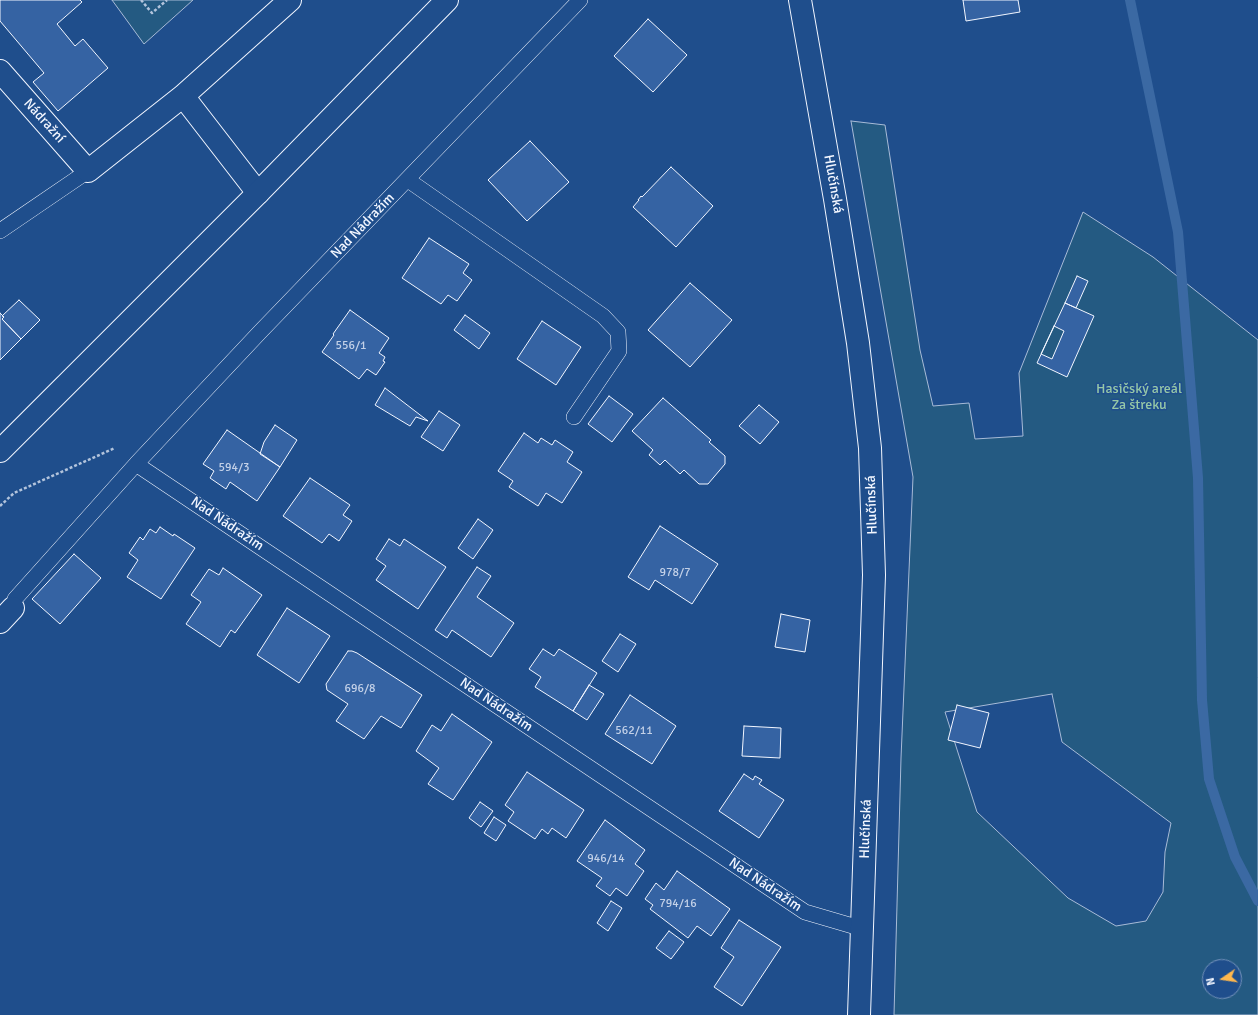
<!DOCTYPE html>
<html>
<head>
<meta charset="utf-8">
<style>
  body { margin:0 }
  #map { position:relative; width:1258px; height:1015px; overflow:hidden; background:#1f4e8c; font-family:Signika,sans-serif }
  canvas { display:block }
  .north { position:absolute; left:1202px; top:959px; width:40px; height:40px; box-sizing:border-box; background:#1f4e8c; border:1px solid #7391ba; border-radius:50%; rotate:257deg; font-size:11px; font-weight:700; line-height:16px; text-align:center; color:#f2f6ff }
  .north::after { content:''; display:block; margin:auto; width:14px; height:18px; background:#ffb74d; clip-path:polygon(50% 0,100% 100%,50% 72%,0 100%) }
</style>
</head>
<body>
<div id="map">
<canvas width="1258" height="1015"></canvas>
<div class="north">N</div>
</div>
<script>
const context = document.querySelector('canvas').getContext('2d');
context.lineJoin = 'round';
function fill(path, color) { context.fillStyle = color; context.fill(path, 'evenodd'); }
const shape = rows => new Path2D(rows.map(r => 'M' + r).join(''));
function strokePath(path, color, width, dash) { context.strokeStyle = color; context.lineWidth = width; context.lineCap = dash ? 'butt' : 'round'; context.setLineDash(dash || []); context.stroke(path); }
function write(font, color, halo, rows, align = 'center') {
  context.font = font + ' Signika,sans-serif'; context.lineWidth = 3; context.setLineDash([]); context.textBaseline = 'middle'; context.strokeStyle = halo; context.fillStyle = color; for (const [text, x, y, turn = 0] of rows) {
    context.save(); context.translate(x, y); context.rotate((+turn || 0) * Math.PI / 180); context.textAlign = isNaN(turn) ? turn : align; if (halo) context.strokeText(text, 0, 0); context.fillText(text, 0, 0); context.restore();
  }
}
const green = shape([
  [112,0,193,0,144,44,112,0],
  [851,121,885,125,920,350,933,406,969,403,975,439,1023,436,1019,373,1083,212,1153,257,1258,340,1258,1015,894,1015,901,758,913,477,851,121],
  [1052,694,1062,742,1171,823,1165,852,1163,892,1146,921,1116,926,1068,898,977,812,945,712,1052,694],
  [1210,967,1234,967,1234,991,1210,991,1210,967]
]);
fill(green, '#245a82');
strokePath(green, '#a8bbd7', 1);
strokePath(shape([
  [1130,0,1178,232,1198,478,1202,700,1209,779,1235,857,1258,901]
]), '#3b69a3', 10);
const building = shape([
  [0,0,80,0,82,2,57,24,75,46,83,39,108,68,58,111,33,82,44,73,0,21,0,0],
  [963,0,1018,0,1020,12,966,21,963,0],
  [648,19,687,55,653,92,614,56,648,19],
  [530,141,569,182,527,221,488,180,530,141],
  [671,167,713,206,676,247,633,207,639,200,638,200,641,196,642,197,671,167],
  [429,238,469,264,463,273,472,280,457,301,448,295,441,304,402,278,429,238],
  [1077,276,1088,281,1076,308,1065,303,1077,276],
  [690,283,732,320,690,367,648,330,690,283],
  [19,300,40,320,21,339,2,319,4,317,2,316,19,300],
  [1065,303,1094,316,1067,377,1037,363,1065,303],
  [350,310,389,338,379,353,385,357,383,361,385,362,376,375,367,369,359,379,322,352,334,335,333,334,350,310],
  [0,313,4,317,2,319,21,339,0,360,0,313],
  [465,315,490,333,479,349,454,330,465,315],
  [542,321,581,347,556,385,517,359,542,321],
  [1054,326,1064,331,1052,359,1041,354,1054,326],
  [385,388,428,421,416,417,410,426,375,405,385,388],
  [609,396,633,414,612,442,588,424,609,396],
  [663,398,711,440,709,442,725,456,725,464,708,484,699,484,684,470,680,474,665,460,660,465,649,455,653,450,632,431,663,398],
  [759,405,779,422,760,444,739,426,759,405],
  [439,411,460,425,443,451,421,437,439,411],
  [275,425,297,440,280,467,260,454,264,442,275,425],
  [227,430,280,467,257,501,230,482,226,489,210,478,214,471,203,464,227,430],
  [524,433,538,443,541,438,552,445,555,440,573,452,567,462,582,472,562,503,546,493,538,506,509,487,513,481,498,471,524,433],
  [310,478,350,505,343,515,352,521,339,541,329,534,322,543,283,516,310,478],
  [478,519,493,530,473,559,458,548,478,519],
  [660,526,718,564,692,604,655,580,649,590,628,577,660,526],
  [160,527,173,536,174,534,195,548,161,599,127,577,138,560,129,553,140,537,143,540,150,529,156,533,160,527],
  [389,539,400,546,404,539,446,567,418,609,376,580,386,566,376,559,389,539],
  [74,554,101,578,60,624,32,599,74,554],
  [477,567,491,576,477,597,514,623,491,657,452,630,447,638,435,630,477,567],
  [223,568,262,595,235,633,231,630,220,647,186,624,201,602,191,595,209,569,219,575,223,568],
  [287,608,330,636,299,683,257,655,287,608],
  [781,614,810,620,805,652,775,647,781,614],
  [620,634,636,644,618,672,602,661,620,634],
  [543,649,554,656,559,649,597,673,573,711,535,687,541,677,529,669,543,649],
  [348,651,352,651,357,653,422,695,401,728,381,716,364,739,336,721,348,704,327,690,326,684,348,651],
  [589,685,604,694,587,720,573,711,589,685],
  [630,695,676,726,652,764,605,734,630,695],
  [957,705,989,713,980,748,948,740,957,705],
  [452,714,492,742,453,800,428,784,439,768,416,751,432,725,441,731,452,714],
  [744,726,781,728,780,758,742,756,744,726],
  [527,772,584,810,566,838,552,828,548,834,542,829,535,839,508,821,514,812,505,805,527,772],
  [744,774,753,780,755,776,762,780,759,784,784,800,759,838,719,811,744,774],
  [480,802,493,811,481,827,469,818,480,802],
  [494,817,506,825,496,841,484,833,494,817],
  [605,820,645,850,635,864,644,871,627,896,616,888,610,896,596,886,602,878,577,861,605,820],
  [677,871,730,909,711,936,697,926,688,938,650,909,653,905,645,899,656,883,664,890,677,871],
  [611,901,622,908,608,931,597,923,611,901],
  [739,920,781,947,742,1006,714,987,734,957,721,948,739,920],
  [669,931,684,942,671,959,656,948,669,931]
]);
fill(building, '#3563a3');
strokePath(building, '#f2f6ff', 1);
const service = shape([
  [408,180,603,316,618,332,619,351,574,417],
  [0,231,88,171],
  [136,464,805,912,863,929],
  [13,608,15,599,136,464,259,333,580,0]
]);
const minor = shape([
  [0,71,88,171,183,96,290,0],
  [183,96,258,193],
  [0,622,13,608]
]);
const tertiary = shape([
  [800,0,835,199,858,343,870,448,874,575,859,1015]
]);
const primary = shape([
  [0,451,258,193,447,0]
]);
strokePath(service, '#f2f6ff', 16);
strokePath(minor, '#f2f6ff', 24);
strokePath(tertiary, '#f2f6ff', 24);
strokePath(primary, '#f2f6ff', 24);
strokePath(shape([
  [141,0,152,13,167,0],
  [0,506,14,493,115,448]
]), '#b3c4dc', 2.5, [3, 2]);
strokePath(service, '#1f4e8c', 15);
strokePath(minor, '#1f4e8c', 22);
strokePath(tertiary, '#1f4e8c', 22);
strokePath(primary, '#1f4e8c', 22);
write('12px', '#c3d1e8', null, [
  ["556/1",351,346],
  ["594/3",234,468],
  ["978/7",675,573],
  ["696/8",360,689],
  ["562/11",634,731],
  ["946/14",606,859],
  ["794/16",678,904]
]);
write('14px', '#f2f6ff', '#1f4e8c', [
  ["Nádražní",44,121,48],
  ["Hlučínská",833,184,80],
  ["Nad Nádražím",363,226,-46],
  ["Hlučínská",872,505,-92],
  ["Nad Nádražím",227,524,34],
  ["Nad Nádražím",496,705,34],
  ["Hlučínská",866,829,-88],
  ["Nad Nádražím",765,885,34]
]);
write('14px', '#97c8a6', '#1f4e8c', [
  ["Hasičský areál",1139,389],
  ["Za štreku",1139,405]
]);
</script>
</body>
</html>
